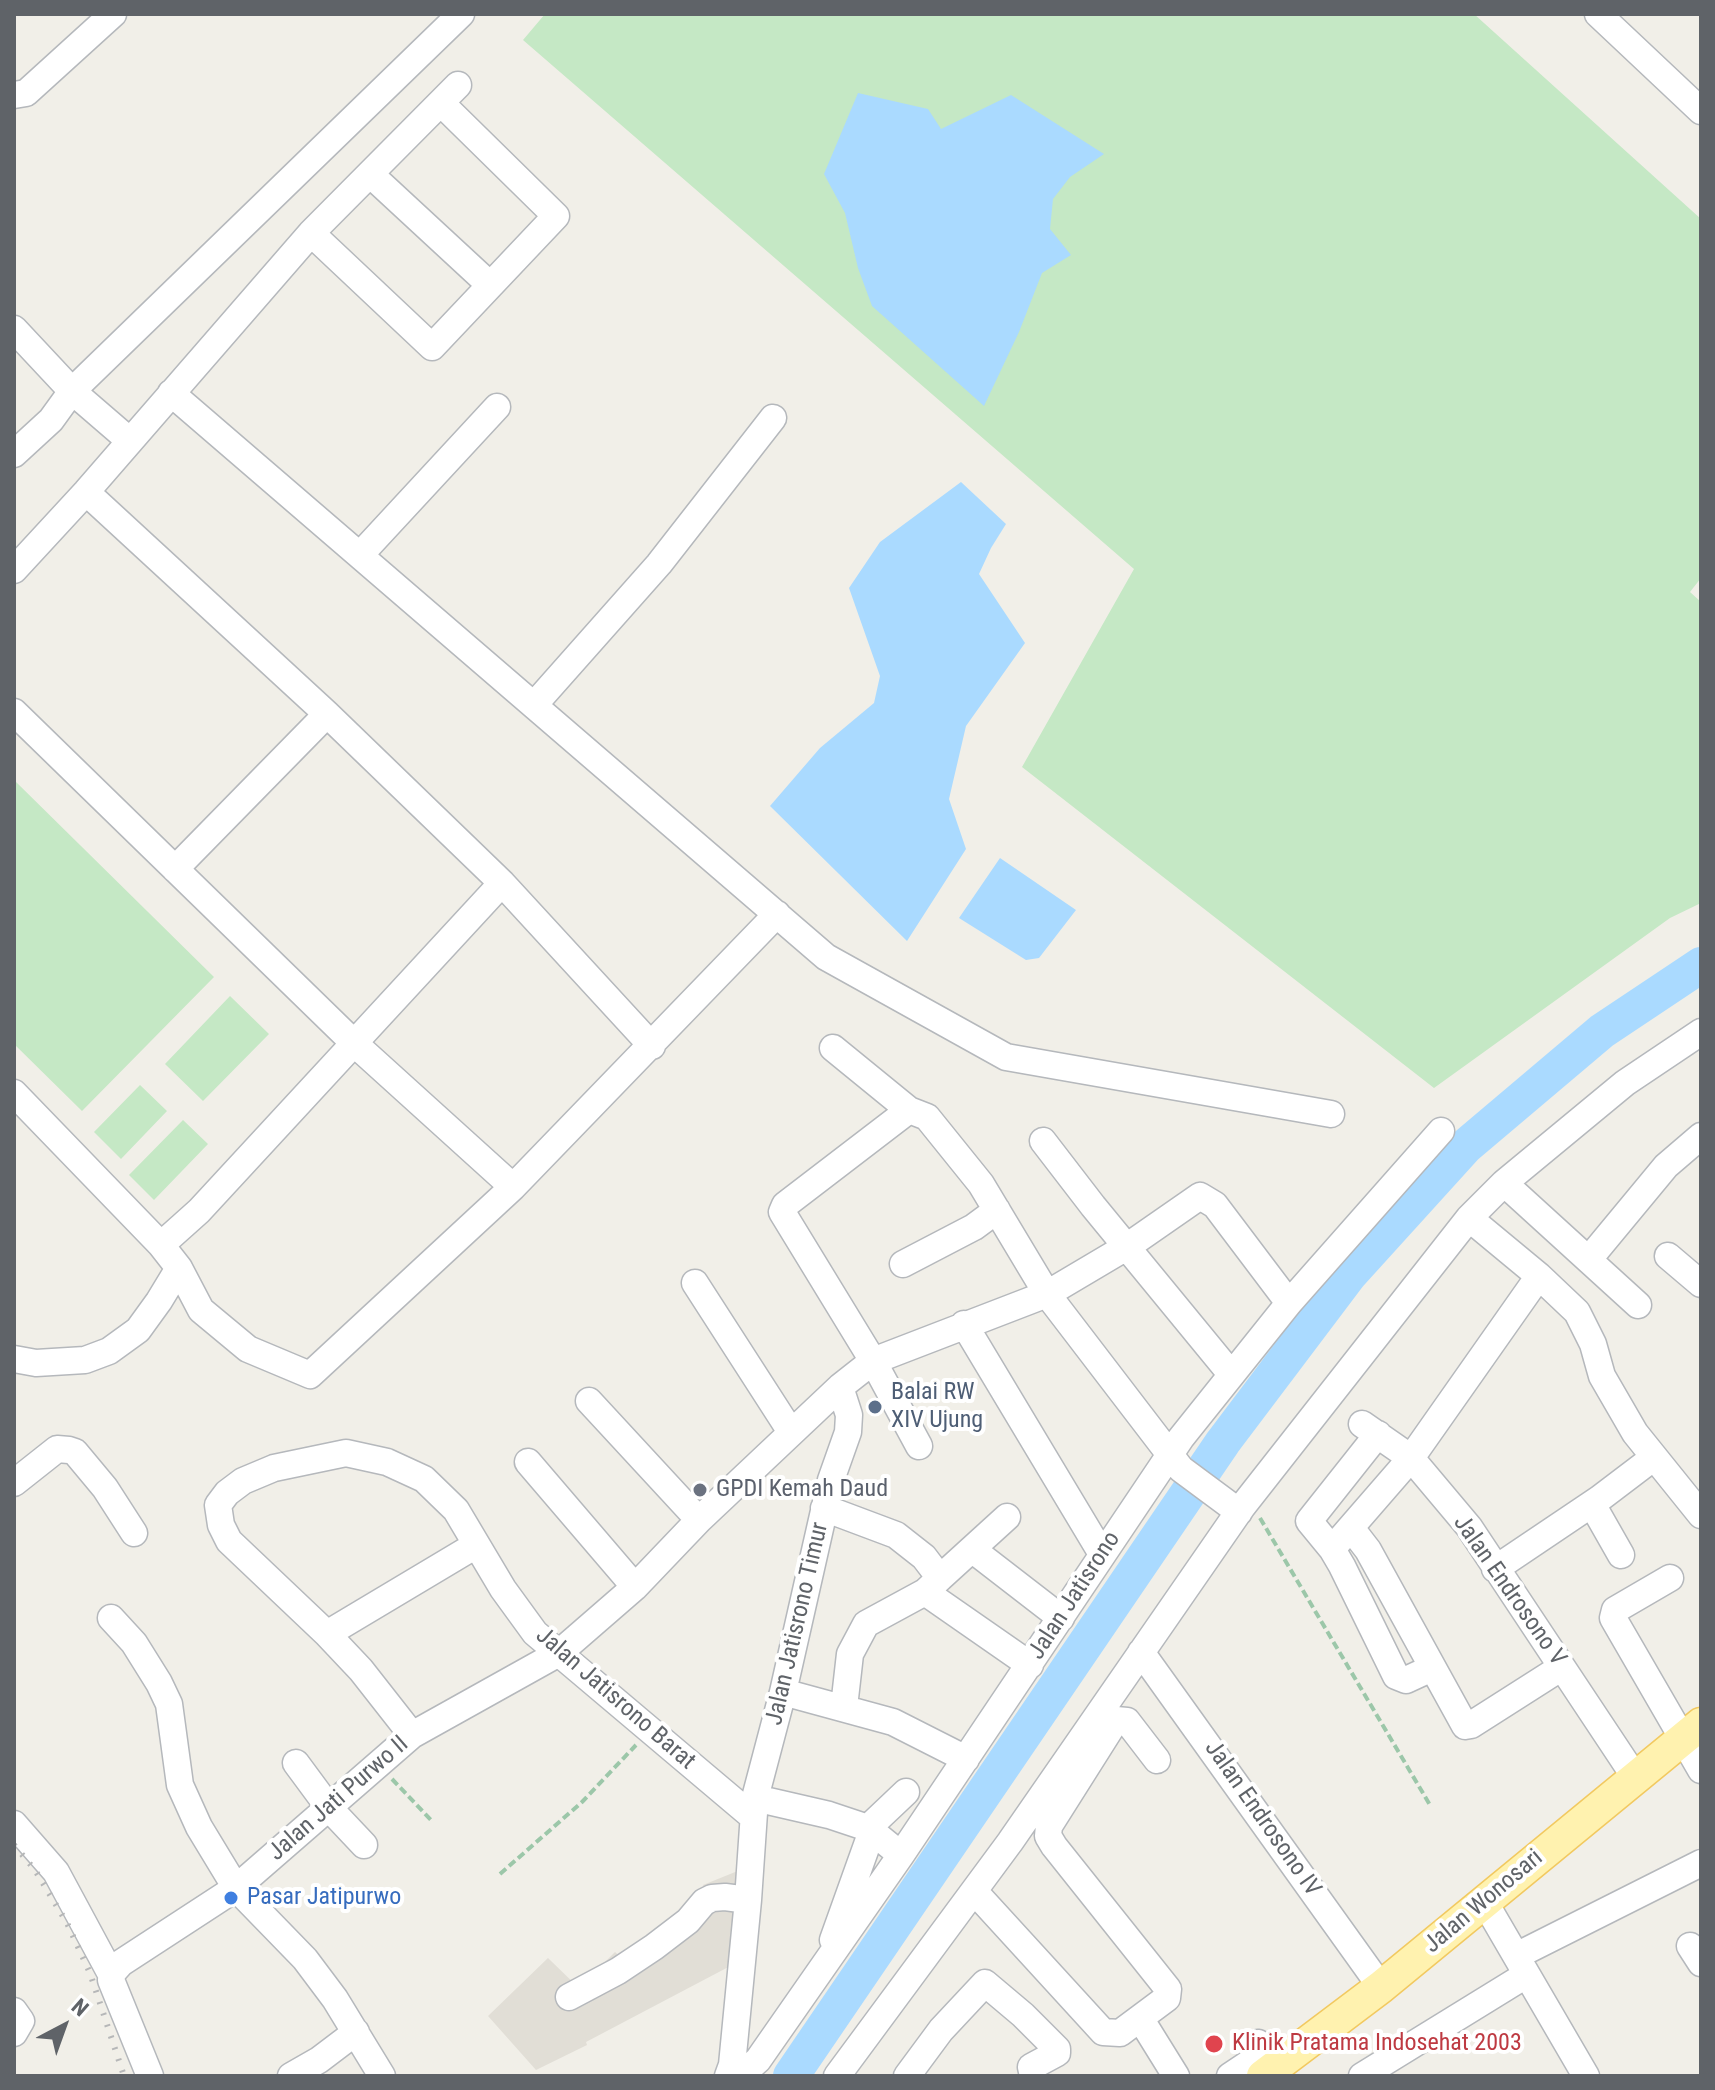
<!DOCTYPE html>
<html>
<head>
<meta charset="utf-8">
<style>
  body { margin:0 }
  #map { position:relative; width:1715px; height:2090px; overflow:hidden; background:#f1efe8; font-family:"Roboto Condensed",sans-serif }
  canvas { display:block }
  .frame { position:absolute; inset:0; border:16px solid #5f6368; pointer-events:none }
  .north { position:absolute; left:24px; top:1986px; width:80px; height:80px; -webkit-text-stroke:6px #fff; paint-order:stroke; rotate:41deg; font-size:22px; font-weight:700; line-height:32px; text-align:center; color:#5f6368 }
  .north::after { content:''; display:block; margin:auto; width:28px; height:36px; background:#5f6368; clip-path:polygon(50% 0,100% 100%,50% 72%,0 100%) }
</style>
</head>
<body>
<div id="map">
<canvas width="1715" height="2090"></canvas>
<div class="frame"></div>
<div class="north">N</div>
</div>
<script>
const context = document.querySelector('canvas').getContext('2d');
context.lineJoin = 'round';
function fill(path, color) { context.fillStyle = color; context.fill(path, 'evenodd'); }
const shape = rows => new Path2D(rows.map(r => 'M' + r).join(''));
function strokePath(path, color, width, dash) { context.strokeStyle = color; context.lineWidth = width; context.lineCap = dash ? 'butt' : 'round'; context.setLineDash(dash || []); context.stroke(path); }
function write(font, color, halo, rows, align = 'center') {
  context.font = font + ' "Roboto Condensed",sans-serif'; context.lineWidth = 8; context.setLineDash([]); context.textBaseline = 'middle'; context.strokeStyle = halo; context.fillStyle = color; for (const [text, x, y, turn = 0] of rows) {
    context.save(); context.translate(x, y); context.rotate((+turn || 0) * Math.PI / 180); context.textAlign = isNaN(turn) ? turn : align; if (halo) context.strokeText(text, 0, 0); context.fillText(text, 0, 0); context.restore();
  }
}
fill(shape([
  [750,1866,736,1963,586,2042,587,2045,536,2070,488,2016,548,1958,583,1992,596,1971,615,1952,633,1969,704,1893,703,1885]
]), '#e1ded6');
fill(shape([
  [545,14,1474,14,1701,219,1701,578,1690,592,1701,602,1701,903,1670,918,1434,1088,1022,767,1134,569,523,40],
  [14,780,214,977,82,1111,14,1044],
  [230,996,269,1034,203,1101,165,1064],
  [140,1085,167,1111,121,1159,94,1132],
  [183,1120,208,1144,154,1200,129,1175]
]), '#c5e8c5');
fill(shape([
  [858,93,928,109,941,129,1011,95,1104,154,1070,177,1053,199,1050,229,1071,255,1042,273,1019,332,984,406,872,306,858,268,845,213,824,174],
  [961,482,1006,524,991,548,979,574,1025,643,966,726,949,799,966,849,907,941,770,806,820,748,874,703,880,676,849,588,880,542],
  [1000,858,1076,910,1039,958,1026,960,959,918]
]), '#aadaff');
strokePath(shape([
  [791,2076,1223,1442,1349,1275,1466,1146,1602,1031,1701,965]
]), '#aadaff', 36);
const minor = shape([
  [1598,14,1701,111],
  [14,95,26,93,113,14],
  [370,174,490,285],
  [311,233,432,347,556,216,441,103],
  [14,329,72,391,130,441],
  [171,393,826,957,1006,1057,1331,1114],
  [14,454,51,420,72,391,461,14],
  [86,492,327,714,502,883,652,1046],
  [360,555,497,407],
  [14,570,86,492,311,233,458,85],
  [534,705,659,564,773,418],
  [14,712,355,1044,513,1187],
  [175,869,327,714],
  [833,1048,909,1110],
  [14,1093,161,1245,179,1268,201,1310,248,1349,310,1375,513,1187,777,914],
  [1043,1141,1093,1206,1231,1374],
  [1504,1183,1638,1305],
  [1469,1218,1539,1276,1577,1312,1593,1344,1602,1376,1635,1433,1701,1515],
  [161,1245,199,1211,502,883],
  [1668,1256,1701,1284],
  [1589,1259,1666,1166,1701,1136],
  [903,1264,974,1227,997,1210],
  [695,1283,791,1432],
  [964,1324,1102,1554],
  [14,1359,36,1363,85,1360,109,1351,138,1330,159,1301,179,1268],
  [589,1401,699,1520],
  [1362,1424,1411,1458,1469,1527,1635,1777],
  [1378,1434,1309,1521,1332,1549,1342,1566,1396,1676,1406,1680,1432,1668],
  [919,1446,873,1361,782,1212,785,1205,909,1110,927,1117,981,1184,1047,1294,1181,1469,1239,1512],
  [528,1462,635,1587],
  [14,1483,57,1449,69,1450,75,1452,105,1488,134,1533],
  [1592,1504,1621,1555],
  [824,1508,896,1535,924,1557,940,1578,925,1592,866,1624,850,1654,844,1707],
  [1351,1528,1368,1550,1465,1726,1471,1725,1562,1667],
  [476,1545,327,1634,229,1541,221,1525,218,1505,227,1493,243,1481,274,1468,346,1453,387,1462,424,1479,456,1510,503,1589,535,1633,753,1817],
  [1332,1549,1411,1458,1539,1276],
  [973,1550,1061,1618],
  [1495,1569,1599,1499,1653,1458],
  [940,1578,1007,1517],
  [1670,1578,1615,1610,1613,1618,1701,1770],
  [925,1592,1030,1665],
  [111,1618,134,1643,159,1683,169,1704,180,1785,199,1827,236,1888,305,1959,335,1999,382,2076],
  [327,1634,361,1670,412,1735],
  [1141,1652,1381,1987],
  [783,1692,893,1722,966,1759],
  [296,1763,330,1809,364,1845],
  [755,1798,829,1815,868,1828,901,1855],
  [14,1824,56,1872,112,1976],
  [868,1828,906,1792],
  [974,1891,1103,2032,1120,2033,1167,1998,1168,1989,1054,1846,1048,1836,1049,1826,1116,1720,1127,1721,1157,1760],
  [1484,1901,1586,2076],
  [833,1940,872,1831],
  [1690,1946,1701,1963],
  [1516,1956,1701,1863],
  [569,1997,618,1971,654,1947,688,1921,704,1902,712,1898,725,1897,748,1900],
  [14,2011,21,2021,14,2033],
  [1140,2018,1176,2076],
  [732,2065,748,2069,758,2060,901,1855,1181,1438,1289,1303,1441,1131],
  [150,2076,111,1980,113,1972,121,1963,236,1888,412,1735,559,1653,635,1587,699,1520,840,1387,873,1361,1047,1294,1128,1246,1200,1196,1215,1205,1289,1303],
  [291,2076,319,2060,356,2032],
  [728,2076,732,2065,748,1900,755,1798,783,1692,831,1480,848,1432,849,1415,840,1387],
  [837,2076,1010,1842,1242,1507,1469,1218,1504,1183,1625,1083,1701,1032],
  [907,2076,941,2030,985,1983,1023,2015,1057,2049,1057,2053,1031,2067,1033,2076],
  [1230,2076,1251,2062,1257,2054,1258,2043],
  [1362,2076,1526,1975]
]);
const major = shape([
  [1263,2076,1381,1987,1701,1724]
]);
strokePath(minor, '#b5b8bc', 29);
strokePath(major, '#f2c960', 35);
strokePath(shape([
  [1260,1518,1430,1805],
  [392,1779,431,1820],
  [500,1874,582,1802,636,1745]
]), '#9cc7a9', 4, [8, 4]);
strokePath(minor, '#fff', 26);
strokePath(major, '#fff2af', 32);
strokePath(shape([
  [14,1845,35,1870,67,1923,90,1973,124,2076]
]), '#b6b7b8', 6, [2, 10]);
for (const [x, y, r, color] of [
  [875,1407,8,"#5c6f8a"],
  [700,1490,8,"#6b7280"],
  [231,1898,8,"#3f7fe0"],
  [1214,2044,10,"#e0444e"]
]) { const dot = new Path2D(); dot.arc(x, y, r, 0, 2 * Math.PI); context.fillStyle = color; context.fill(dot); strokePath(dot, '#fff', 3); }
write('24px', '#4e5e75', '#fff', [
  ["Balai RW",891,1393],
  ["XIV Ujung",891,1421]
], 'left');
write('24px', '#5b616d', '#fff', [
  ["GPDI Kemah Daud",716,1490]
], 'left');
write('24px', '#5f6368', '#fff', [
  ["Jalan Endrosono V",1509,1591,55],
  ["Jalan Jatisrono",1075,1596,-57],
  ["Jalan Jatisrono Timur",798,1624,-77],
  ["Jalan Jatisrono Barat",615,1699,41],
  ["Jalan Jati Purwo II",339,1799,-41],
  ["Jalan Endrosono IV",1262,1819,55],
  ["Jalan Wonosari",1484,1902,-40]
]);
write('24px', '#366cbe', '#fff', [
  ["Pasar Jatipurwo",247,1898]
], 'left');
write('24px', '#be3a42', '#fff', [
  ["Klinik Pratama Indosehat 2003",1232,2044]
], 'left');
</script>
</body>
</html>
